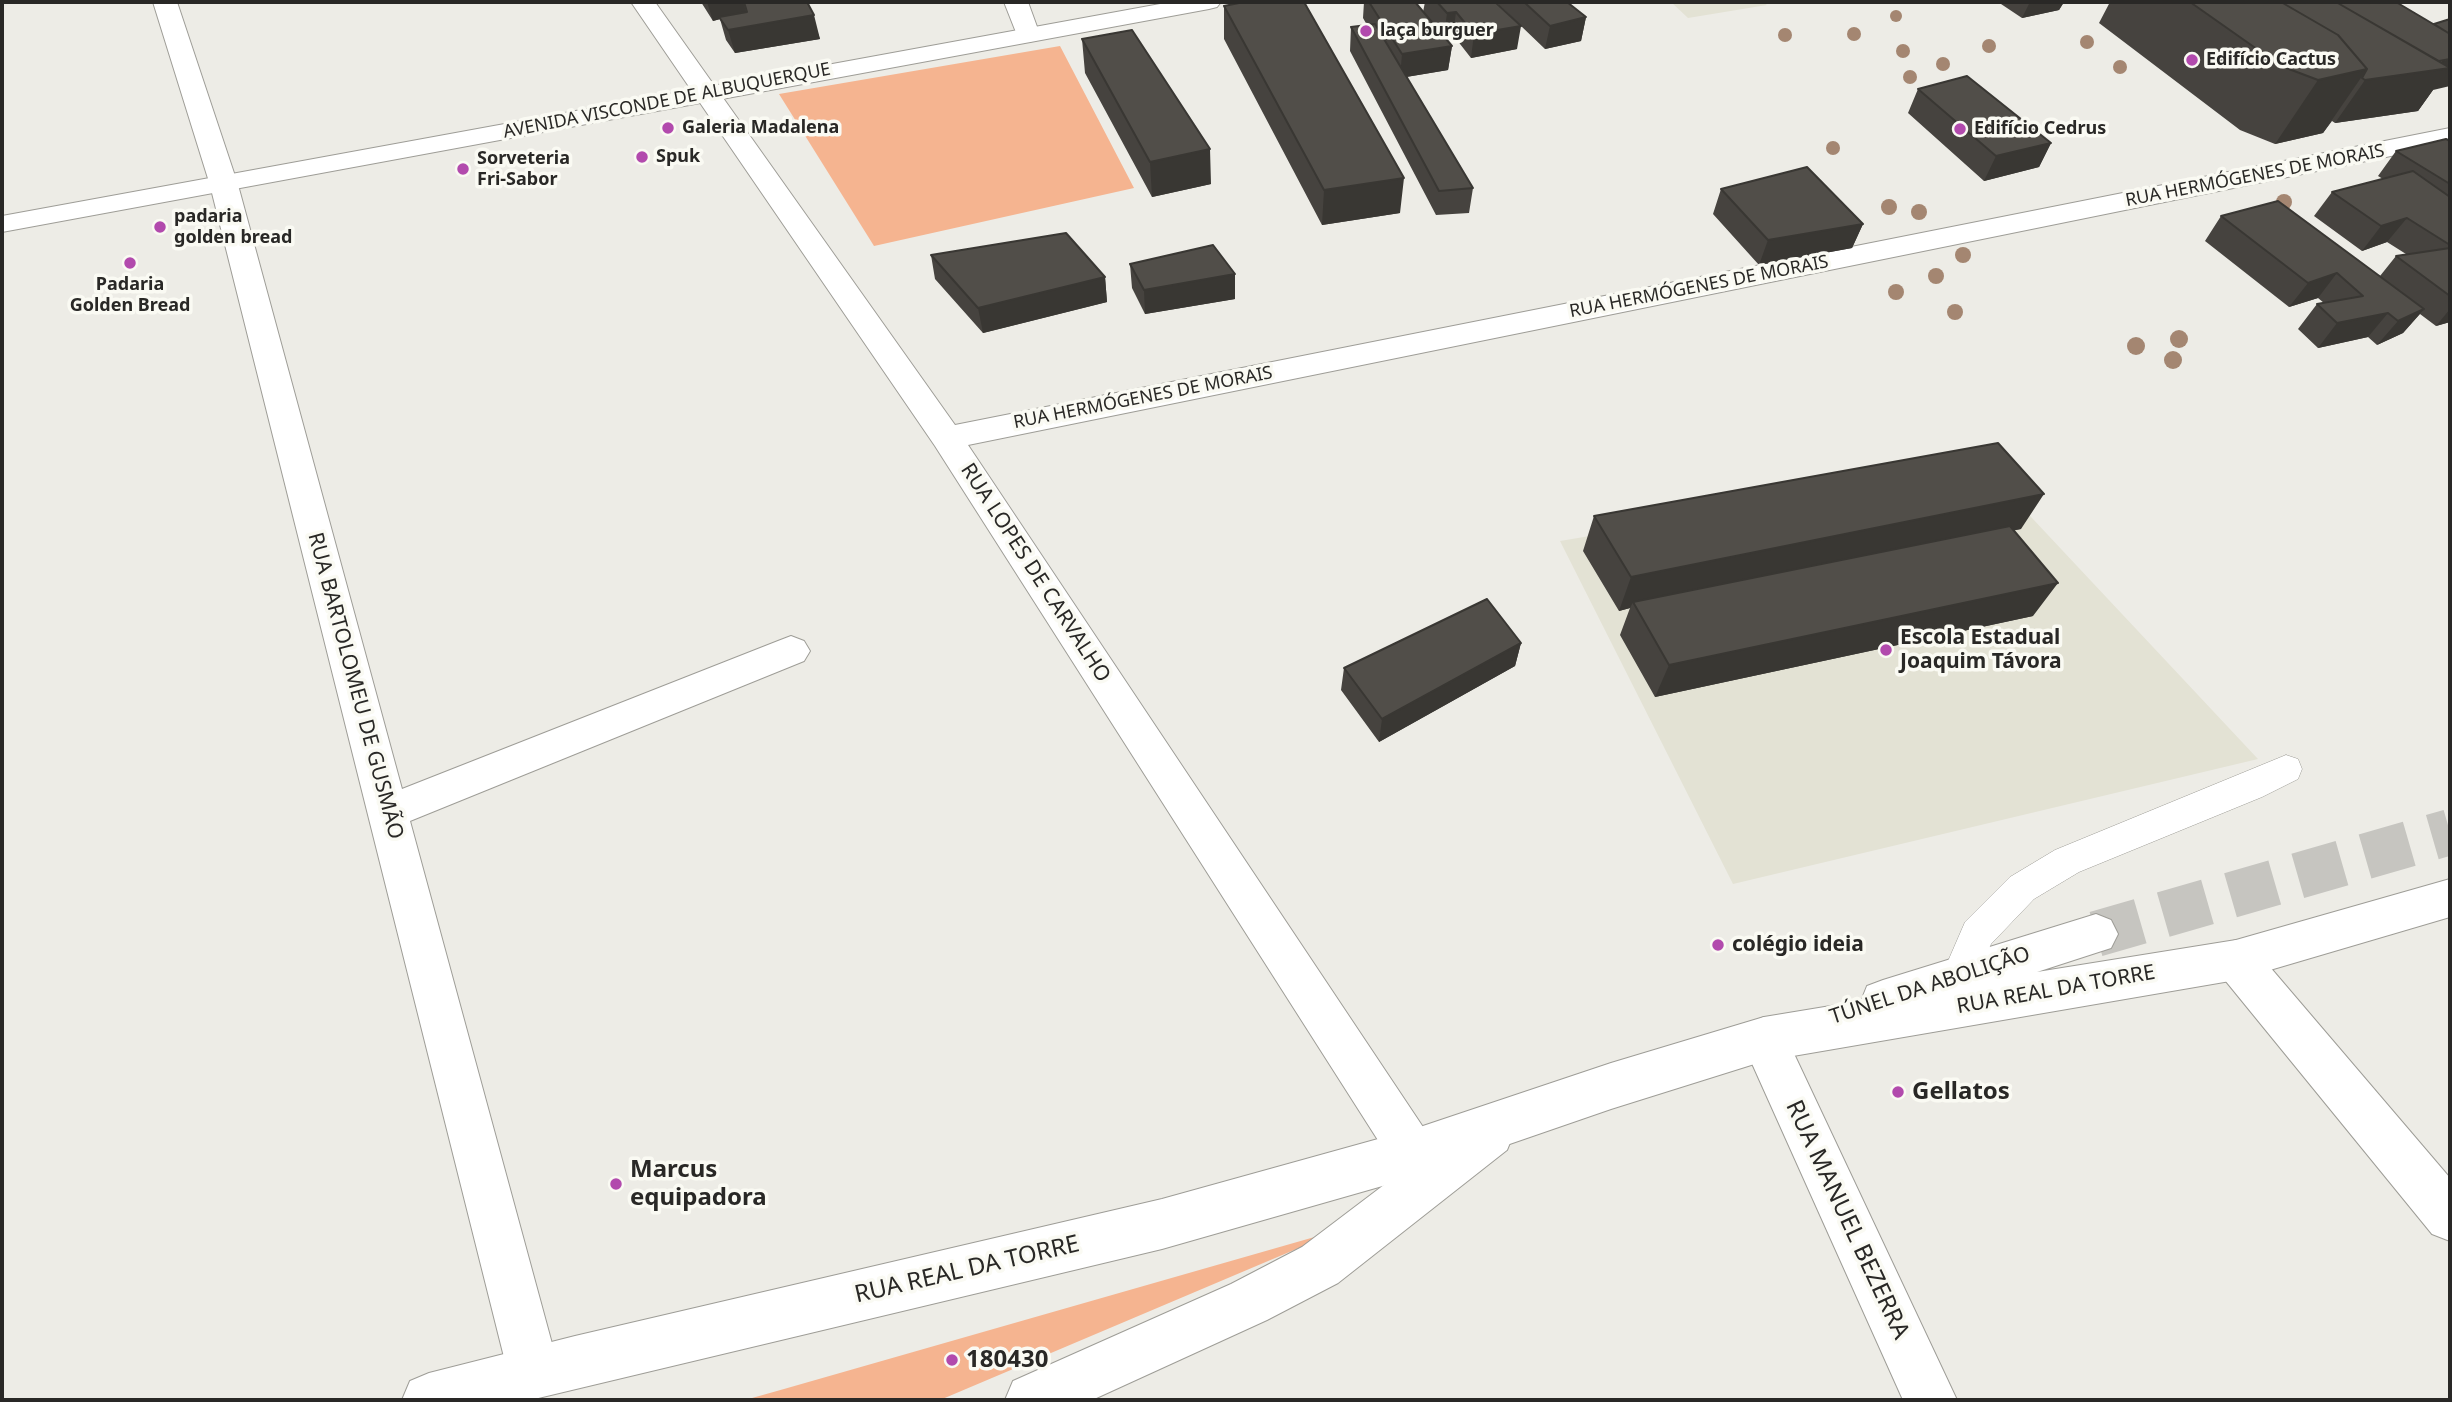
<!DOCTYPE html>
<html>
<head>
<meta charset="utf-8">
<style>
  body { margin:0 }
  #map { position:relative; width:2452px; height:1402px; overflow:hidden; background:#edece6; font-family:"Noto Sans",sans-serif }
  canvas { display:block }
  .frame { position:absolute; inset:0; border:4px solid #292826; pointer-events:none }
</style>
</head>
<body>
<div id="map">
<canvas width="2452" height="1402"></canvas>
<div class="frame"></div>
</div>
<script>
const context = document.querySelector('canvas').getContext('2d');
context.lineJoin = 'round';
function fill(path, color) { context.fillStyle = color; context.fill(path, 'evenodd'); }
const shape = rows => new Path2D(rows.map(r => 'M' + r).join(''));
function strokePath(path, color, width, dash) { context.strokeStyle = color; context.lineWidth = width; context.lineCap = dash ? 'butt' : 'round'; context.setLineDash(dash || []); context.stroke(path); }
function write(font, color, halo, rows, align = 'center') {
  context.font = font + ' "Noto Sans",sans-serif'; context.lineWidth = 7; context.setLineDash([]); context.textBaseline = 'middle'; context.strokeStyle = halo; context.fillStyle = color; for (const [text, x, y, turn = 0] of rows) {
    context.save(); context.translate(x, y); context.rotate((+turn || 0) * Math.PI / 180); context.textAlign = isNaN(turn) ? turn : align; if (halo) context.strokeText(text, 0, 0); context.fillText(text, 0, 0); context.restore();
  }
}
fill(shape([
  [1671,2,1763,2,1767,5,1688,18],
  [1987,470,2258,759,1733,884,1560,541]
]), '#e3e2d4');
fill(shape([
  [1060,46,1134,188,874,246,779,94],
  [1346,1228,940,1400,745,1400,784,1389]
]), '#f5b490');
strokePath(shape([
  [2096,934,2450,832]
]), '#c6c5c0', 46, [46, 24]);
const service = shape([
  [2286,755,2298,759,2302,769,2298,779,2262,797,2079,872,2034,899,1991,944,1973,987,1960,992,1947,987,1942,975,1965,922,2010,877,2055,850,2286,755]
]);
const minor = shape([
  [153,2,177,2,238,185,402,789,778,641,791,636,804,641,810,651,804,661,410,821,560,1373,553,1392,534,1399,515,1392,508,1373,210,185,153,2],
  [631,2,655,2,955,425,2450,128,2450,144,968,445,1435,1145,1473,1116,1490,1109,1507,1116,1514,1133,1507,1150,1338,1283,1267,1320,1092,1400,1005,1400,1013,1381,1231,1284,1302,1247,1401,1172,1397,1170,935,446,631,2],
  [1004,2,1028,2,1040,35,1037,40,1028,42,1019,40,1004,2],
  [2236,940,2252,946,2450,1178,2450,1241,2432,1234,2220,974,2214,960,2220,946,2236,940],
  [1764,1017,1780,1024,1957,1400,1903,1400,1741,1039,1748,1024,1764,1017]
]);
const primary = shape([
  [1171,2,1221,2,1217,7,1209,9,2,232,2,216,1171,2],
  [2450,879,2450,917,2236,980,1764,1061,1611,1109,1414,1177,1162,1249,530,1400,402,1400,410,1381,429,1373,575,1336,1162,1199,1414,1129,1611,1063,1764,1017,1861,1001,1867,986,1883,980,2096,914,2111,920,2118,934,2111,948,2037,972,2236,940,2450,879]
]);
strokePath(service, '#9e9d97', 1);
strokePath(minor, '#9e9d97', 2);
strokePath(primary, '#9e9d97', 2);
fill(service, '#fff');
fill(minor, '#fff');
fill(primary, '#fff');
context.fillStyle = '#a48671';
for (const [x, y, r] of [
  [1896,16,6],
  [1854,34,7],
  [1785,35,7],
  [2087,42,7],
  [1989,46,7],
  [1903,51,7],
  [1943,64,7],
  [2120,67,7],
  [1910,77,7],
  [1833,148,7],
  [2284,202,8],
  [1889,207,8],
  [1919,212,8],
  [1963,255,8],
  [1936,276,8],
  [1896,292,8],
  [1955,312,8],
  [2179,339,9],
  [2136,346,9],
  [2173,360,9]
]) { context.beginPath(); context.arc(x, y, r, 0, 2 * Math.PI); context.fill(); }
fill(shape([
  [701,2,807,2,820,39,735,53,726,40,720,19,713,21],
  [1364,2,1415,2,1423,12,1425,2,1495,2,1517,49,1471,58,1453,35,1444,37,1452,46,1448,70,1406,77,1473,188,1469,213,1436,215,1350,51,1351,27,1367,25,1363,18],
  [1496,2,1567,2,1586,17,1581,41,1545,49],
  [1998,2,2064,2,2059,10,2022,18],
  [2110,2,2396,2,2433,90,2418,111,2335,123,2332,121,2323,133,2275,144,2240,130,2099,23],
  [1224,6,1400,213,1322,225,1224,39],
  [1082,39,1211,184,1152,197,1085,73],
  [1918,89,2051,143,2039,167,1984,181,1908,113],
  [2450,141,2450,322,2436,326,2420,314,2403,333,2377,345,2368,337,2318,348,2298,329,2317,304,2324,303,2318,298,2289,307,2205,241,2221,216,2380,276,2396,256,2406,254,2387,242,2362,251,2314,216,2332,192,2383,179,2378,176,2396,151],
  [1721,189,1863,224,1852,248,1759,265,1713,214],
  [931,255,1105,277,1107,302,983,333,935,279],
  [1130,264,1235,299,1145,314,1132,288],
  [1594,516,2021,529,2014,530,2033,616,1655,697,1620,635,1630,608,1619,611,1583,551],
  [1521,643,1515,666,1379,742,1341,690,1344,668]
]), '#46433f');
fill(shape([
  [707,2,743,2,746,12,713,21],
  [2030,2,2064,2,2059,10,2022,18],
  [1456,12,1453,35,1444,37,1447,13],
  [814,15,820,39,735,53,728,30],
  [1586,17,1581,41,1545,49,1550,26],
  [1521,26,1517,49,1471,58,1474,34],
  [1452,46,1448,70,1400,78,1402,54],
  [2450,59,2450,86,2433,90,2418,111,2335,123,2365,80],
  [2367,69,2323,133,2275,144,2318,80],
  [2051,143,2039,167,1984,181,1996,156],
  [1210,149,1211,184,1152,197,1150,162],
  [1404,178,1400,213,1322,225,1324,190],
  [2407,218,2387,242,2362,251,2381,226],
  [1863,224,1852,248,1759,265,1768,240],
  [2337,273,2318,298,2289,307,2308,283],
  [1235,274,1235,299,1145,314,1144,290],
  [1105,277,1107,302,983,333,978,308],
  [2424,309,2403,333,2377,345,2398,321],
  [2450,309,2450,322,2436,326],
  [2388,313,2368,337,2318,348,2337,323],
  [2044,494,2021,529,1636,607,1633,602,1630,608,1619,611,1631,577],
  [2058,583,2033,616,1655,697,1669,665],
  [1521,643,1515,666,1379,742,1382,719]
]), '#393733');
const building = shape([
  [744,2,807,2,814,15,728,30,719,17,747,12,744,2],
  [1244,2,1304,2,1404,178,1324,190,1224,6,1244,2],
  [1369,2,1415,2,1452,46,1402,54,1369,2],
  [1437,2,1495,2,1521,26,1474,34,1456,12,1447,13,1437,2],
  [1524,2,1567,2,1586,17,1550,26,1524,2],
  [2190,2,2281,2,2338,35,2367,69,2318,80,2281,66,2190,2],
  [2281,2,2336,2,2450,68,2365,80,2362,78,2367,69,2338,35,2281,2],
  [2336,2,2396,2,2450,34,2450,59,2439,61,2336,2],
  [2450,19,2450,34,2434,24,2450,19],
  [1375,24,1473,188,1439,191,1351,27,1375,24],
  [1132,30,1210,149,1150,162,1082,39,1132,30],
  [1967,76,2051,143,1996,156,1918,89,1967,76],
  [2446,139,2450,141,2450,184,2396,151,2446,139],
  [1807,167,1863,224,1768,240,1721,189,1807,167],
  [2413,171,2450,197,2450,245,2407,218,2381,226,2332,192,2413,171],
  [2278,201,2424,309,2398,321,2388,313,2337,323,2317,304,2363,296,2337,273,2308,283,2221,216,2278,201],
  [1066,233,1105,277,978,308,931,255,1066,233],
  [1213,245,1235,274,1144,290,1130,264,1213,245],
  [2450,248,2450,296,2396,256,2450,248],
  [1998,443,2044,494,1631,577,1594,516,1998,443],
  [2010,526,2058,583,1669,665,1633,602,2010,526],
  [1487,599,1521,643,1382,719,1344,668,1487,599]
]);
fill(building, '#514e49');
strokePath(building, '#393733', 2);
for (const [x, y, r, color] of [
  [1366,31,7,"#b24aad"],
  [2192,60,7,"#b24aad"],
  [668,128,7,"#b24aad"],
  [1960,129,7,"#b24aad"],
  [642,157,7,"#b24aad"],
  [463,169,7,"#b24aad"],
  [160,227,7,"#b24aad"],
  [130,263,7,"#b24aad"],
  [1886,650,7,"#b24aad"],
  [1718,945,7,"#b24aad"],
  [1898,1092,7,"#b24aad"],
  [616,1184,7,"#b24aad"],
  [952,1360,7,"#b24aad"]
]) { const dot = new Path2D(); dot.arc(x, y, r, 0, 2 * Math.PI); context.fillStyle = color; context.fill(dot); strokePath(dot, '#fafaf3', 2.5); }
write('bold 18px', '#292826', '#fafaf3', [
  ["laça burguer",1380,31],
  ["Edifício Cactus",2206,60],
  ["Galeria Madalena",682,128],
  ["Edifício Cedrus",1974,129],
  ["Spuk",656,157],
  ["Sorveteria",477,159],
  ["Fri-Sabor",477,180],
  ["padaria",174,217],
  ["golden bread",174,238],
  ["Padaria",130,285,"center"],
  ["Golden Bread",130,306,"center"]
], 'left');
write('18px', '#292826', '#fafaf3', [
  ["AVENIDA VISCONDE DE ALBUQUERQUE",667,101,-11],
  ["RUA HERMÓGENES DE MORAIS",2255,176,-11],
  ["RUA HERMÓGENES DE MORAIS",1699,287,-11],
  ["RUA HERMÓGENES DE MORAIS",1143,398,-11]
]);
write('21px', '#292826', '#fafaf3', [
  ["RUA LOPES DE CARVALHO",1035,573,57],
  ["RUA BARTOLOMEU DE GUSMÃO",355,686,75],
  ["TÚNEL DA ABOLIÇÃO",1930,986,-18],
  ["RUA REAL DA TORRE",2056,990,-10]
]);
write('bold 21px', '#292826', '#fafaf3', [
  ["Escola Estadual",1900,638],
  ["Joaquim Távora",1900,662],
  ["colégio ideia",1732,945]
], 'left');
write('bold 24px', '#292826', '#fafaf3', [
  ["Gellatos",1912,1092],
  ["Marcus",630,1170],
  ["equipadora",630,1198],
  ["180430",966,1360]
], 'left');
write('24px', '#292826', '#fafaf3', [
  ["RUA MANUEL BEZERRA",1847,1220,65],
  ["RUA REAL DA TORRE",967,1270,-13]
]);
</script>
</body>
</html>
